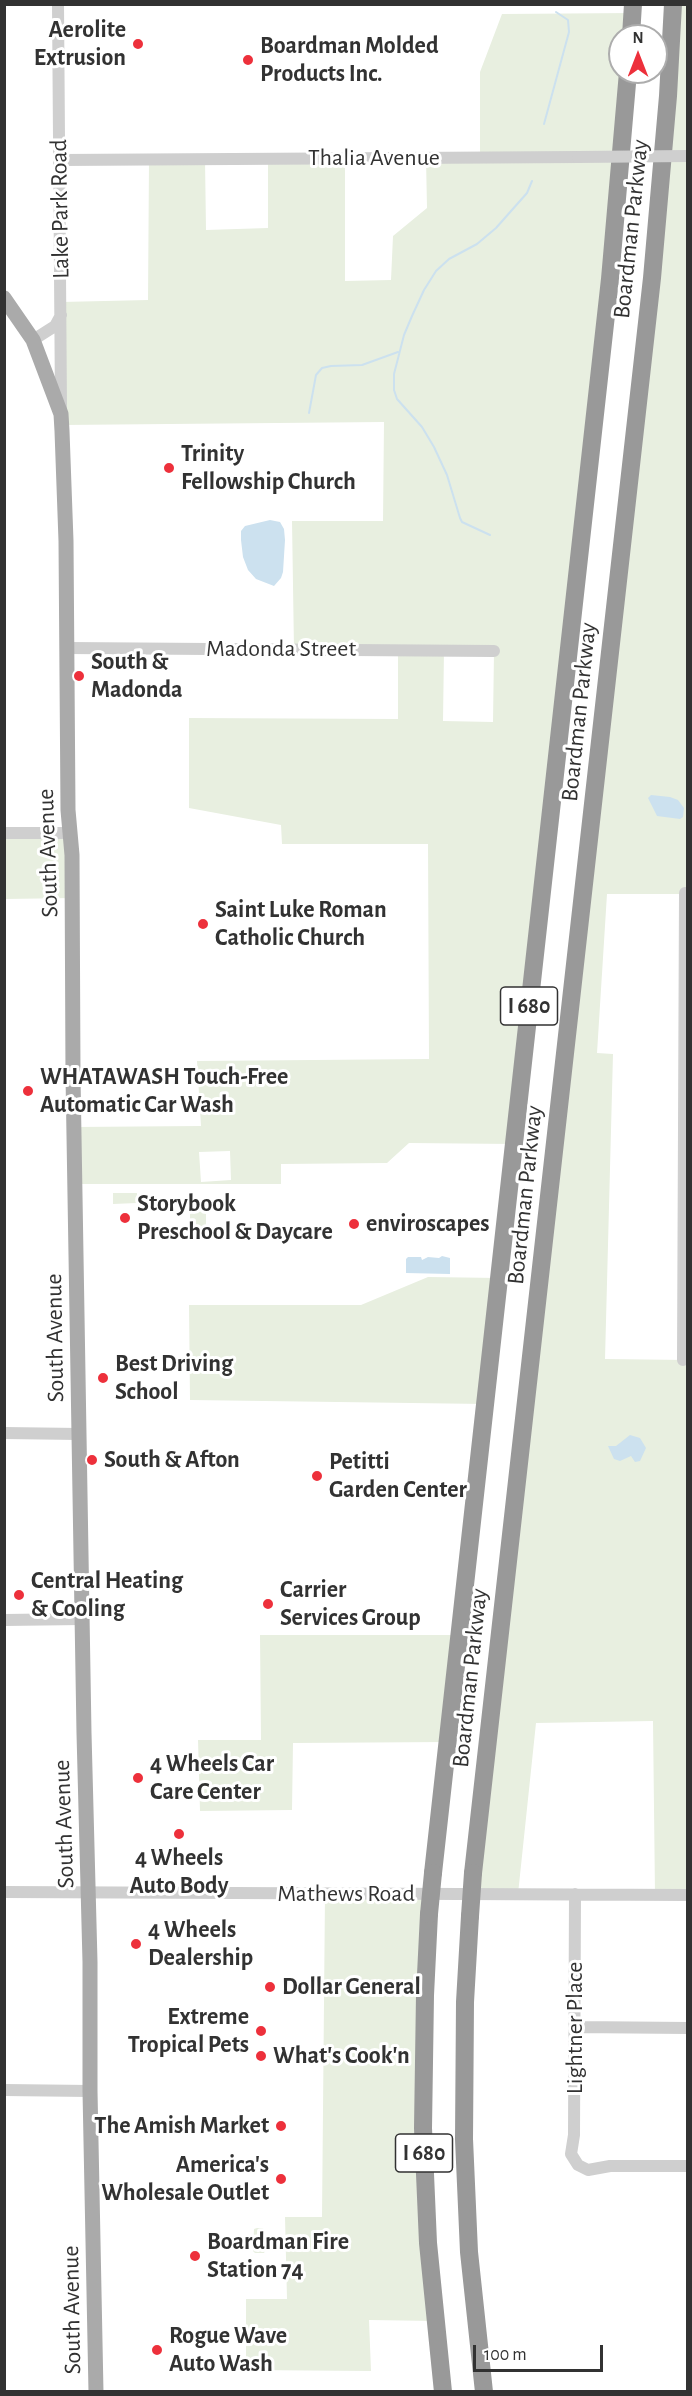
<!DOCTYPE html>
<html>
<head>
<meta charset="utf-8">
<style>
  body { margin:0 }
  #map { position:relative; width:692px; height:2396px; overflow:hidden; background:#fff; font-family:"Alegreya Sans",sans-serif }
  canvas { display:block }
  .frame { position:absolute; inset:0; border:6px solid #323232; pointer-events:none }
  .north { position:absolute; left:608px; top:24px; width:60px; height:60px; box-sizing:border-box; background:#fff; border:2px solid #adadad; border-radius:50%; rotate:0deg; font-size:16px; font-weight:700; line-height:24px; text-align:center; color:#323232 }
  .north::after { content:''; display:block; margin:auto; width:21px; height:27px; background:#ed303b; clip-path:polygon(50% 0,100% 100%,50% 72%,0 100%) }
  .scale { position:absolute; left:473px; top:2345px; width:130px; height:27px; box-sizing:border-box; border:3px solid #323232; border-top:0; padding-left:8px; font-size:18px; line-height:21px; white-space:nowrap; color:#323232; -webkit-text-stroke:4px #fff; paint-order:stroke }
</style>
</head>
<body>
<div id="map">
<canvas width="692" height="2396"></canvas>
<div class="frame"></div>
<div class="north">N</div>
<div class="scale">100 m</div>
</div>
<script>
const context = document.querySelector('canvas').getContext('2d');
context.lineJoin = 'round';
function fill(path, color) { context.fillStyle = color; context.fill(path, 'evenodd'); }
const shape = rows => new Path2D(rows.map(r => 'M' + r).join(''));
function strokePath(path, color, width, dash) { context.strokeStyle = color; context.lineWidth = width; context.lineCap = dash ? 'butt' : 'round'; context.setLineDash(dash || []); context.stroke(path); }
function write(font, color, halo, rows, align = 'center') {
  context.font = font + ' "Alegreya Sans",sans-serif'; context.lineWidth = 6; context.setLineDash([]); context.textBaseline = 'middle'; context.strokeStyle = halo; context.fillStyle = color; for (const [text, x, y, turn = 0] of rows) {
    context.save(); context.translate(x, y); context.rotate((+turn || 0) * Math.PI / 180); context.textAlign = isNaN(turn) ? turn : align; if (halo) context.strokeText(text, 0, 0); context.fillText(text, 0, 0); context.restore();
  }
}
fill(shape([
  [673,5,687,5,687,894,607,894,597,1053,613,1054,605,1359,687,1360,687,1895,655,1895,653,1721,536,1723,518,1894,472,1893],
  [632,13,631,36,620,36,620,72,628,72,514,1144,409,1143,387,1163,281,1164,281,1184,75,1184,74,1127,201,1126,197,1061,429,1059,428,844,282,844,281,825,189,808,189,718,398,719,398,650,294,650,292,521,383,521,384,422,62,425,61,302,148,300,149,160,205,159,206,230,268,228,268,159,345,158,345,281,391,280,393,236,427,208,426,158,480,157,480,72,502,14],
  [444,650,494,651,493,722,443,721],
  [230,1151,231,1180,201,1182,199,1152],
  [5,833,70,833,73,898,5,899],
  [113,1193,137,1193,137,1203,113,1204],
  [206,1209,206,1235,190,1236,190,1210],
  [428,1277,499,1278,485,1404,190,1400,189,1305,361,1305],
  [260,1635,459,1635,447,1742,293,1743,292,1810,200,1811,198,1740,261,1740],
  [325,1894,431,1894,427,1945,435,2321,369,2320,371,2371,246,2370,246,2299,287,2299,285,2217,322,2217],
  [257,2228,263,2228,267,2247,264,2253,255,2253,253,2251,254,2229]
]), '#e8efe0');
fill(shape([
  [270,520,280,522,284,529,285,540,283,572,281,578,274,586,256,579,248,570,243,557,241,540,241,531,245,526],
  [651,795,670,797,678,800,684,808,683,817,680,819,657,816,648,798],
  [442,1256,450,1258,450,1274,406,1273,406,1259,408,1257,421,1257,422,1260,428,1257,439,1258],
  [630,1435,640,1438,646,1448,640,1461,635,1462,631,1456,620,1461,614,1459,608,1446,616,1446]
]), '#cce1ef');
strokePath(shape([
  [544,124,569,32,568,20,556,12],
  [309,413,316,375,322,368,331,366,362,365,398,352],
  [490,535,462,522,460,518,447,475,434,447,422,427,397,399,394,390,394,374,404,335,412,316,424,290,436,271,449,259,477,244,496,228,527,193,532,181]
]), '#cce1ef', 2);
strokePath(shape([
  [58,4,61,408],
  [60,160,578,157],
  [33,340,55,326,61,315],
  [67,648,494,651],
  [4,833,70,833],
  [683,1360,685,893],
  [4,1433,79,1434],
  [4,1620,82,1619],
  [4,1892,688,1895],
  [575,1894,574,2135,571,2154,578,2165,588,2170,610,2166,688,2166],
  [575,2027,688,2028],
  [4,2090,90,2091]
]), '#cfcfcf', 12);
strokePath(shape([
  [4,298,33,340,61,414,62,431,66,541,68,810,72,855,73,1076,84,1733,90,1962,90,2091,96,2392]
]), '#aaa', 15);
strokePath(shape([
  [631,36,633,4],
  [433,1873,610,279,628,72],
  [473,1873,652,278,668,96,673,4],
  [429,1914,425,1995,423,2128,428,2243,443,2392],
  [470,1916,465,2002,464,2139,469,2252,484,2392]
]), '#999', 18);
strokePath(shape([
  [578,157,688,156]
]), '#cfcfcf', 12);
strokePath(shape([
  [429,1914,433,1873],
  [470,1916,473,1873]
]), '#999', 18);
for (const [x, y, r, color] of [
  [138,44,6,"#ed303b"],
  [248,60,6,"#ed303b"],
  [169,468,6,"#ed303b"],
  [79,676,6,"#ed303b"],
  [203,924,6,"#ed303b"],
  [28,1091,6,"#ed303b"],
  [125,1218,6,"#ed303b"],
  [354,1224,6,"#ed303b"],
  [103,1378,6,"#ed303b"],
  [92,1460,6,"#ed303b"],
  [317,1476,6,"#ed303b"],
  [19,1595,6,"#ed303b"],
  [268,1604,6,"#ed303b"],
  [138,1778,6,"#ed303b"],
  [179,1834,6,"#ed303b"],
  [136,1944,6,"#ed303b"],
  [270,1987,6,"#ed303b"],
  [261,2031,6,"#ed303b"],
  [261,2056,6,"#ed303b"],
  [281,2126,6,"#ed303b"],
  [281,2179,6,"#ed303b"],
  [195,2256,6,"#ed303b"],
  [157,2350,6,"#ed303b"]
]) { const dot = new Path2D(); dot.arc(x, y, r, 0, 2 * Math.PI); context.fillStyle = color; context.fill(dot); strokePath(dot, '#fff', 2); }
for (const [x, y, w] of [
  [529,1006,57],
  [424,2153,57]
]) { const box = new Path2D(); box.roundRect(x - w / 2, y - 19, w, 38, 4.5); context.fillStyle = '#fff'; context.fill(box); strokePath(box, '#323232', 1.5); }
write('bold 22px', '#323232', null, [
  ["I 680",529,1006],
  ["I 680",424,2153]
]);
write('bold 24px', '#323232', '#fff', [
  ["Aerolite",126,30,"right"],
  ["Extrusion",126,58,"right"],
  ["Boardman Molded",260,46],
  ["Products Inc.",260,74],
  ["Trinity",181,454],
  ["Fellowship Church",181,482],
  ["South &",91,662],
  ["Madonda",91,690],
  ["Saint Luke Roman",215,910],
  ["Catholic Church",215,938],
  ["WHATAWASH Touch-Free",40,1077],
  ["Automatic Car Wash",40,1105],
  ["Storybook",137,1204],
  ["Preschool & Daycare",137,1232],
  ["enviroscapes",366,1224],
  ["Best Driving",115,1364],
  ["School",115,1392],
  ["South & Afton",104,1460],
  ["Petitti",329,1462],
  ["Garden Center",329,1490],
  ["Central Heating",31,1581],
  ["& Cooling",31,1609],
  ["Carrier",280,1590],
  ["Services Group",280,1618],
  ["4 Wheels Car",150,1764],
  ["Care Center",150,1792],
  ["4 Wheels",179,1858,"center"],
  ["Auto Body",179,1886,"center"],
  ["4 Wheels",148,1930],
  ["Dealership",148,1958],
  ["Dollar General",282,1987],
  ["Extreme",249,2017,"right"],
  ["Tropical Pets",249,2045,"right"],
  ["What's Cook'n",273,2056],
  ["The Amish Market",269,2126,"right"],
  ["America's",269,2165,"right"],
  ["Wholesale Outlet",269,2193,"right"],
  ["Boardman Fire",207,2242],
  ["Station 74",207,2270],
  ["Rogue Wave",169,2336],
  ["Auto Wash",169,2364]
], 'left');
write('24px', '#323232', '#fff', [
  ["Thalia Avenue",374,158],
  ["Lake Park Road",60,209,-91],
  ["Boardman Parkway",631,229,-84],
  ["Madonda Street",281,649],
  ["Boardman Parkway",579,712,-84],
  ["South Avenue",48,853,-92],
  ["Boardman Parkway",525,1195,-84],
  ["South Avenue",55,1338,-91],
  ["Boardman Parkway",470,1678,-84],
  ["South Avenue",64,1824,-92],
  ["Mathews Road",346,1894],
  ["Lightner Place",575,2028,-90],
  ["South Avenue",72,2310,-91]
]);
</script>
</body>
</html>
